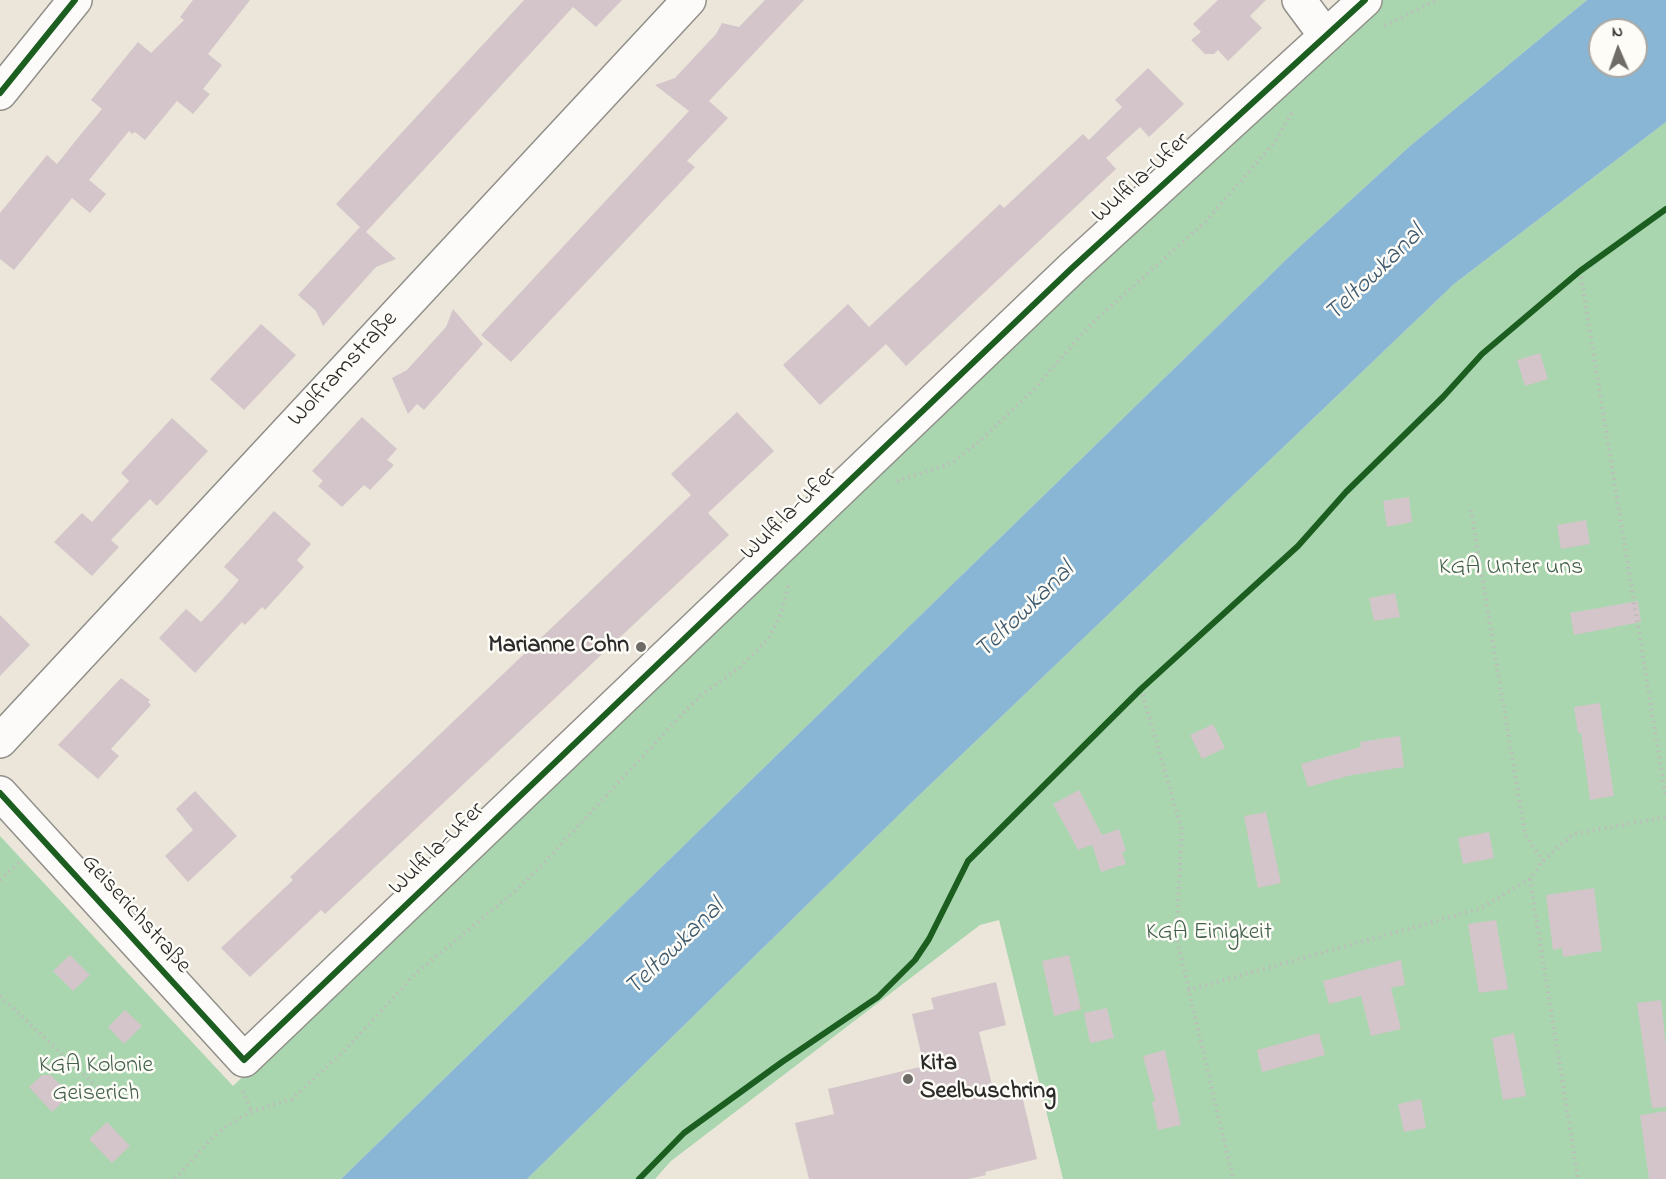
<!DOCTYPE html>
<html>
<head>
<meta charset="utf-8">
<style>
  body { margin:0 }
  #map { position:relative; width:1666px; height:1179px; overflow:hidden; background:#ece6da; font-family:"Indie Flower",sans-serif }
  canvas { display:block }
  .north { position:absolute; left:1588px; top:18px; width:60px; height:60px; box-sizing:border-box; background:#fdfcf7; border:2px solid #a9a8a5; border-radius:50%; rotate:358deg; font-size:16px; font-weight:700; line-height:24px; text-align:center; color:#2b2b2b }
  .north::after { content:''; display:block; margin:auto; width:21px; height:27px; background:#6f6c68; clip-path:polygon(50% 0,100% 100%,50% 72%,0 100%) }
</style>
</head>
<body>
<div id="map">
<canvas width="1666" height="1179"></canvas>
<div class="north">N</div>
</div>
<script>
const context = document.querySelector('canvas').getContext('2d');
context.lineJoin = 'round';
function fill(path, color) { context.fillStyle = color; context.fill(path, 'evenodd'); }
const shape = rows => new Path2D(rows.map(r => 'M' + r).join(''));
function strokePath(path, color, width, dash) { context.strokeStyle = color; context.lineWidth = width; context.lineCap = dash ? 'butt' : 'round'; context.setLineDash(dash || []); context.stroke(path); }
function write(font, color, halo, rows, align = 'center') {
  context.font = font + ' "Indie Flower",sans-serif'; context.lineWidth = 5; context.setLineDash([]); context.textBaseline = 'middle'; context.strokeStyle = halo; context.fillStyle = color; for (const [text, x, y, turn = 0] of rows) {
    context.save(); context.translate(x, y); context.rotate((+turn || 0) * Math.PI / 180); context.textAlign = isNaN(turn) ? turn : align; if (halo) context.strokeText(text, 0, 0); context.fillText(text, 0, 0); context.restore();
  }
}
fill(shape([
  [1381,0,1587,0,1410,146,1296,250,341,1179,0,1179,0,836,233,1086,1094,267],
  [1666,122,1666,1179,1063,1179,999,920,980,925,671,1161,655,1179,527,1179,910,804,1454,284]
]), '#a9d6af');
fill(shape([
  [1587,0,1666,0,1666,122,1454,284,910,804,527,1179,341,1179,1296,250,1410,146],
  [1600,30,1636,30,1636,66,1600,66]
]), '#88b6d4');
fill(shape([
  [193,0,250,0,208,54,222,65,203,89,210,94,193,114,177,101,145,140,135,132,132,134,129,131,89,180,106,194,90,213,72,198,14,270,0,259,0,213,47,155,57,164,81,134,102,109,91,100,138,42,151,53,184,20,180,17],
  [524,0,622,0,596,27,573,7,441,151,366,232,396,259,376,267,323,326,316,311,298,295,360,227,336,204],
  [765,0,804,0,709,101,728,118,687,161,695,167,511,362,481,335,689,111,655,85,675,78,716,34,722,23,739,27],
  [1218,0,1266,0,1250,16,1262,28,1228,61,1218,50,1214,54,1205,54,1191,40,1201,32,1193,24],
  [1148,68,1184,104,1149,137,1140,127,1106,158,1116,169,906,366,886,344,820,405,783,365,848,304,869,327,1000,204,1004,208,1083,134,1089,140,1122,107,1115,100],
  [453,309,483,344,424,410,417,404,408,414,392,378,407,370,425,350,446,327],
  [261,324,296,355,244,410,210,379],
  [1540,353,1548,379,1525,386,1517,360],
  [737,412,774,451,708,513,729,535,325,914,321,910,250,977,221,948,293,880,290,877,691,495,671,474],
  [362,417,397,449,387,460,394,465,370,490,364,485,342,507,318,486,323,481,312,471],
  [172,418,208,451,157,506,150,499,131,519,111,540,119,547,92,576,54,542,82,513,92,522,129,481,121,473],
  [1409,497,1412,522,1387,527,1383,501],
  [274,511,311,544,297,560,304,567,265,610,262,607,245,625,242,622,195,673,159,638,186,609,201,622,220,602,239,580,224,567],
  [1586,520,1590,544,1561,549,1557,525],
  [1395,593,1400,617,1374,621,1369,598],
  [1638,601,1641,622,1574,635,1570,613],
  [0,615,30,645,0,676],
  [121,678,150,700,148,702,151,705,111,749,119,756,98,779,58,745],
  [1600,703,1614,796,1590,800,1581,733,1578,733,1574,707],
  [1213,724,1225,748,1202,759,1190,735],
  [1400,736,1404,767,1352,775,1308,787,1301,764,1361,747,1360,742],
  [1079,790,1102,835,1119,829,1126,851,1122,852,1126,864,1101,872,1092,845,1078,850,1053,804],
  [195,791,237,836,188,882,165,856,193,830,176,809],
  [1266,812,1281,883,1258,888,1244,816],
  [1489,832,1494,858,1463,864,1458,838],
  [1594,888,1602,951,1563,957,1562,948,1553,950,1546,895],
  [1496,920,1508,989,1479,993,1468,924],
  [70,955,90,975,73,991,53,971],
  [1069,955,1081,1009,1054,1016,1042,961],
  [1401,960,1405,985,1391,988,1401,1029,1371,1036,1361,996,1329,1004,1323,981],
  [996,982,1006,1025,979,1032,994,1093,1020,1087,1037,1159,985,1172,986,1175,969,1179,809,1179,795,1123,834,1114,828,1089,924,1066,912,1014,934,1009,931,998],
  [1661,1000,1666,1045,1666,1107,1652,1108,1637,1003],
  [1107,1008,1114,1038,1090,1043,1084,1013],
  [125,1010,142,1026,124,1044,108,1027],
  [1319,1033,1325,1055,1262,1072,1257,1050],
  [1514,1033,1526,1096,1503,1100,1492,1038],
  [1165,1050,1181,1125,1158,1130,1152,1102,1155,1101,1143,1056],
  [42,1075,51,1075,70,1095,52,1112,29,1087],
  [1421,1099,1426,1128,1404,1132,1398,1104],
  [1666,1111,1666,1179,1649,1179,1640,1115],
  [107,1122,130,1146,112,1163,89,1139]
]), '#d3c5c9');
const street = shape([
  [1299,0,1325,35],
  [0,741,689,0],
  [0,793,244,1060,1072,268,1365,0]
]);
const secondary = shape([
  [0,93,75,0]
]);
strokePath(street, '#918f89', 36);
strokePath(secondary, '#918f89', 36);
strokePath(shape([
  [1385,26,1437,0],
  [1580,271,1666,798],
  [897,481,952,463,980,441,1034,389,1091,324,1205,222,1274,143,1293,111],
  [1471,510,1525,834,1543,861],
  [1141,689,1182,830,1176,935,1233,1179],
  [1530,879,1578,1179],
  [0,880,21,861],
  [1188,990,1479,909,1530,879,1543,861,1573,834,1666,817],
  [0,996,113,1102],
  [243,1091,251,1112],
  [175,1179,211,1139,228,1125,251,1112,292,1099,348,1047,416,973,514,892,539,868,687,709,704,693,740,667,768,639,781,613,789,583]
]), '#bdbcbb', 4, [1.5, 4.5]);
strokePath(street, '#fcfbf9', 33);
strokePath(secondary, '#fcfbf9', 33);
strokePath(shape([
  [0,93,75,0],
  [0,793,244,1060,1072,268,1365,0],
  [639,1179,684,1133,782,1062,878,997,915,960,929,939,968,861,1141,689,1298,546,1346,492,1443,397,1482,354,1580,271,1666,209]
]), '#1b5e20', 6);
for (const [x, y, r, color] of [
  [641,647,6,"#6f6c68"],
  [908,1079,6,"#6f6c68"]
]) { const dot = new Path2D(); dot.arc(x, y, r, 0, 2 * Math.PI); context.fillStyle = color; context.fill(dot); strokePath(dot, '#fdfcf7', 2); }
write('24px', '#2b2b2b', '#fdfcf7', [
  ["Wulfila-Ufer",1142,179,-42],
  ["Wolframstraße",344,370,-47],
  ["Wulfila-Ufer",790,515,-44],
  ["Wulfila-Ufer",438,850,-44],
  ["Geiserichstraße",135,915,48]
]);
write('24px', '#44624d', '#fdfcf7', [
  ["KGA Unter uns",1511,569],
  ["KGA Einigkeit",1209,934],
  ["KGA Kolonie",96,1067],
  ["Geiserich",96,1095]
]);
write('bold 24px', '#2b2b2b', '#fdfcf7', [
  ["Marianne Cohn",629,647],
  ["Kita",920,1065,"left"],
  ["Seelbuschring",920,1093,"left"]
], 'right');
write('italic 26px', '#3f5a6e', '#fdfcf7', [
  ["Teltowkanal",1376,275,-44],
  ["Teltowkanal",1026,612,-44],
  ["Teltowkanal",676,949,-44]
]);
</script>
</body>
</html>
